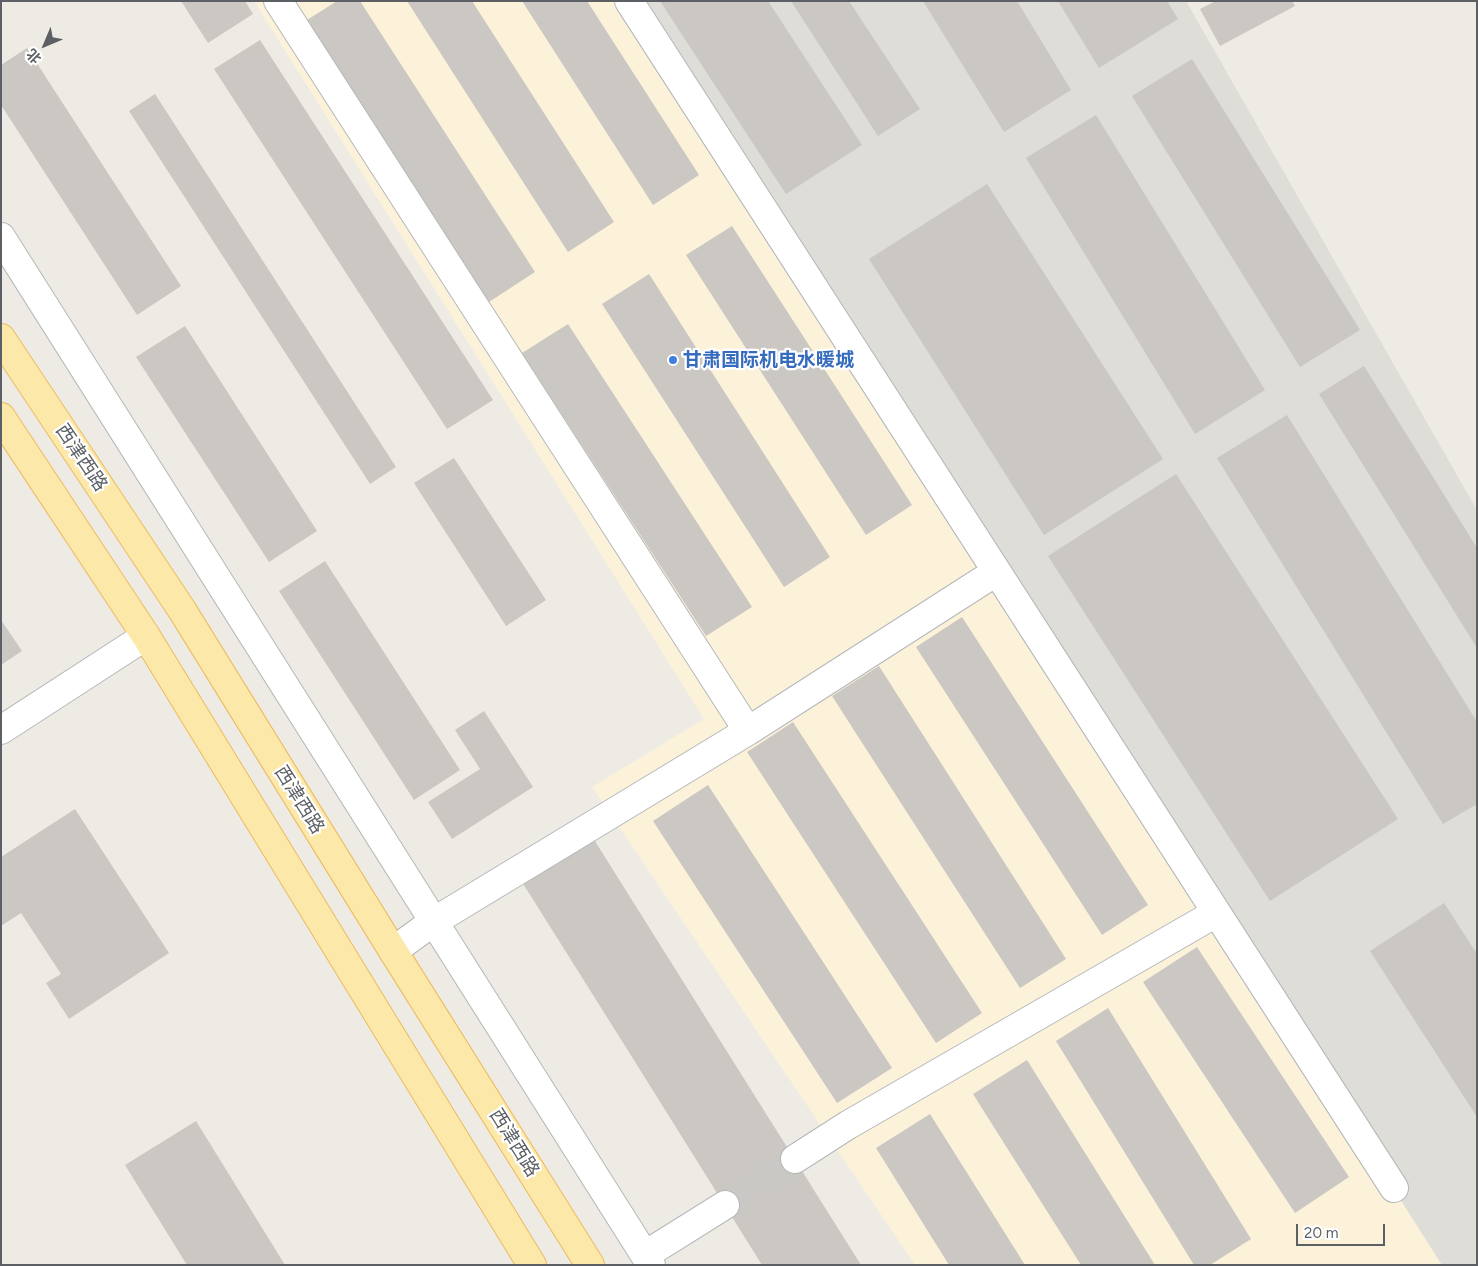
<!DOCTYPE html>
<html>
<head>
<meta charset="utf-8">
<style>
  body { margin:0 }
  #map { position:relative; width:1478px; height:1266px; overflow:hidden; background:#eeebe4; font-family:Figtree,"Noto Sans SC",sans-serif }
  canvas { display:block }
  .frame { position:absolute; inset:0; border:2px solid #5c6064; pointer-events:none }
  .north { position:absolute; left:20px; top:20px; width:50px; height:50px; -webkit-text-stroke:4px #fff; paint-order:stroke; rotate:225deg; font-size:14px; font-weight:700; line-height:20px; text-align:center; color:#5c6064 }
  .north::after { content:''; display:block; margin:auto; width:18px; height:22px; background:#5c6064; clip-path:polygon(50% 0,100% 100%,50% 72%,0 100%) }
  .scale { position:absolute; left:1296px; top:1224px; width:89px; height:22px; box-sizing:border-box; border:2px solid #5c6064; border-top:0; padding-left:6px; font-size:15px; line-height:18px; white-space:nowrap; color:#5c6064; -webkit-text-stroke:4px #fff; paint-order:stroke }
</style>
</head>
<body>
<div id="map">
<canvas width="1478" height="1266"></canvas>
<div class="frame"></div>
<div class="north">北</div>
<div class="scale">20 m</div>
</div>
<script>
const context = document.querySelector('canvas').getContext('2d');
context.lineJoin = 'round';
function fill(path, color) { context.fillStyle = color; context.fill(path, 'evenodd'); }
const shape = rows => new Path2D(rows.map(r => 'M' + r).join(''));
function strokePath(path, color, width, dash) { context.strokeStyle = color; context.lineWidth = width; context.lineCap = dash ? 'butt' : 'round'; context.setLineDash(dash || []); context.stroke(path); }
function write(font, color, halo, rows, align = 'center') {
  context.font = font + ' Figtree,"Noto Sans SC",sans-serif'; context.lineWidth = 4.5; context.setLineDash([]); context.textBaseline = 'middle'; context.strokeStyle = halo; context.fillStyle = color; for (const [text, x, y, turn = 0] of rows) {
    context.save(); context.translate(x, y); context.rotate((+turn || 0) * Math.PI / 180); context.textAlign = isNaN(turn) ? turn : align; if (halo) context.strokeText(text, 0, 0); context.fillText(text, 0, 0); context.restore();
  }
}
fill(shape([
  [254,1,638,1,1442,1265,915,1265,592,787,704,719]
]), '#fcf2da');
fill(shape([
  [638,1,1186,1,1477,510,1477,1265,1442,1265]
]), '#dfddd8');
fill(shape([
  [181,1,245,1,253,14,208,43],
  [337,1,360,1,535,272,489,302,307,20],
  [407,1,472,1,614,222,568,252],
  [522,1,587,1,699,175,653,205],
  [660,1,768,1,862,145,786,194],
  [791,1,849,1,920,109,878,136],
  [923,1,1017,1,1071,90,1004,132],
  [1058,1,1167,1,1178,19,1099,68],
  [1216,1,1292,1,1295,6,1220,46,1200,9],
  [260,40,493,400,447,429,214,69],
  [27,48,181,286,137,315,1,105,1,65],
  [1192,59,1360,330,1300,367,1132,96],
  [155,94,396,467,370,484,129,111],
  [1096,115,1265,390,1195,434,1026,158],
  [987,184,1163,459,1044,535,869,259],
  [732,226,912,505,866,535,686,255],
  [649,274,830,557,784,587,602,304],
  [568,324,752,607,706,636,522,353],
  [185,326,317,531,269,562,136,357],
  [1364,366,1477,548,1477,648,1319,394],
  [1287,415,1477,722,1477,804,1443,824,1217,458],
  [454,458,546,600,506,626,414,483],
  [1176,474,1398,819,1270,901,1048,556],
  [325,561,460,770,414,800,279,591],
  [962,617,1148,905,1102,935,916,647],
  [1,620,22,651,1,665],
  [879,666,1066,959,1020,988,832,696],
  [484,711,533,787,452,839,428,802,480,769,455,730],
  [793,722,982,1013,936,1043,747,752],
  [708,785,892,1068,837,1103,653,821],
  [75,809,169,953,69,1019,46,983,61,974,21,913,1,926,1,857],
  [593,838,861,1265,762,1265,637,1065,522,882],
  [1444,903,1477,954,1477,1117,1370,951],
  [1197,947,1349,1177,1295,1213,1143,982],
  [1108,1008,1251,1239,1210,1265,1194,1265,1056,1041],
  [1027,1060,1155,1265,1081,1265,973,1094],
  [930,1114,1025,1265,949,1265,876,1148],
  [196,1121,285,1265,187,1265,125,1165]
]), '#cbc7c3');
strokePath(shape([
  [725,1205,795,1159]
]), '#cac8c4', 28, [28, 14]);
const minor = shape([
  [278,1,748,731],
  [629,1,1394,1188],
  [1,237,651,1265],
  [1,730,146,636],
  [393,951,433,922,748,731,996,572],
  [795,1159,848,1125,1216,913],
  [645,1255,725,1205]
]);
const major = shape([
  [1,338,182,610,393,951,590,1265],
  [1,417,146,636,532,1265]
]);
strokePath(minor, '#b4b7ba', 30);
strokePath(major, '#ecba5e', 30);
strokePath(minor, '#fff', 28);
strokePath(major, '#fce9aa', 28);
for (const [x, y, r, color] of [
  [673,360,5,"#3f7fe0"]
]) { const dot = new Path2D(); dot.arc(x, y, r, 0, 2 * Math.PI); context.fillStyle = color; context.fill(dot); strokePath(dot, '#fff', 2); }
write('bold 19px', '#366cbe', '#fff', [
  ["甘肃国际机电水暖城",683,360]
], 'left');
write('19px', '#5c6064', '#fff', [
  ["西津西路",81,458,56],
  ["西津西路",299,800,58],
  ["西津西路",514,1143,58]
]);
</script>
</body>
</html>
